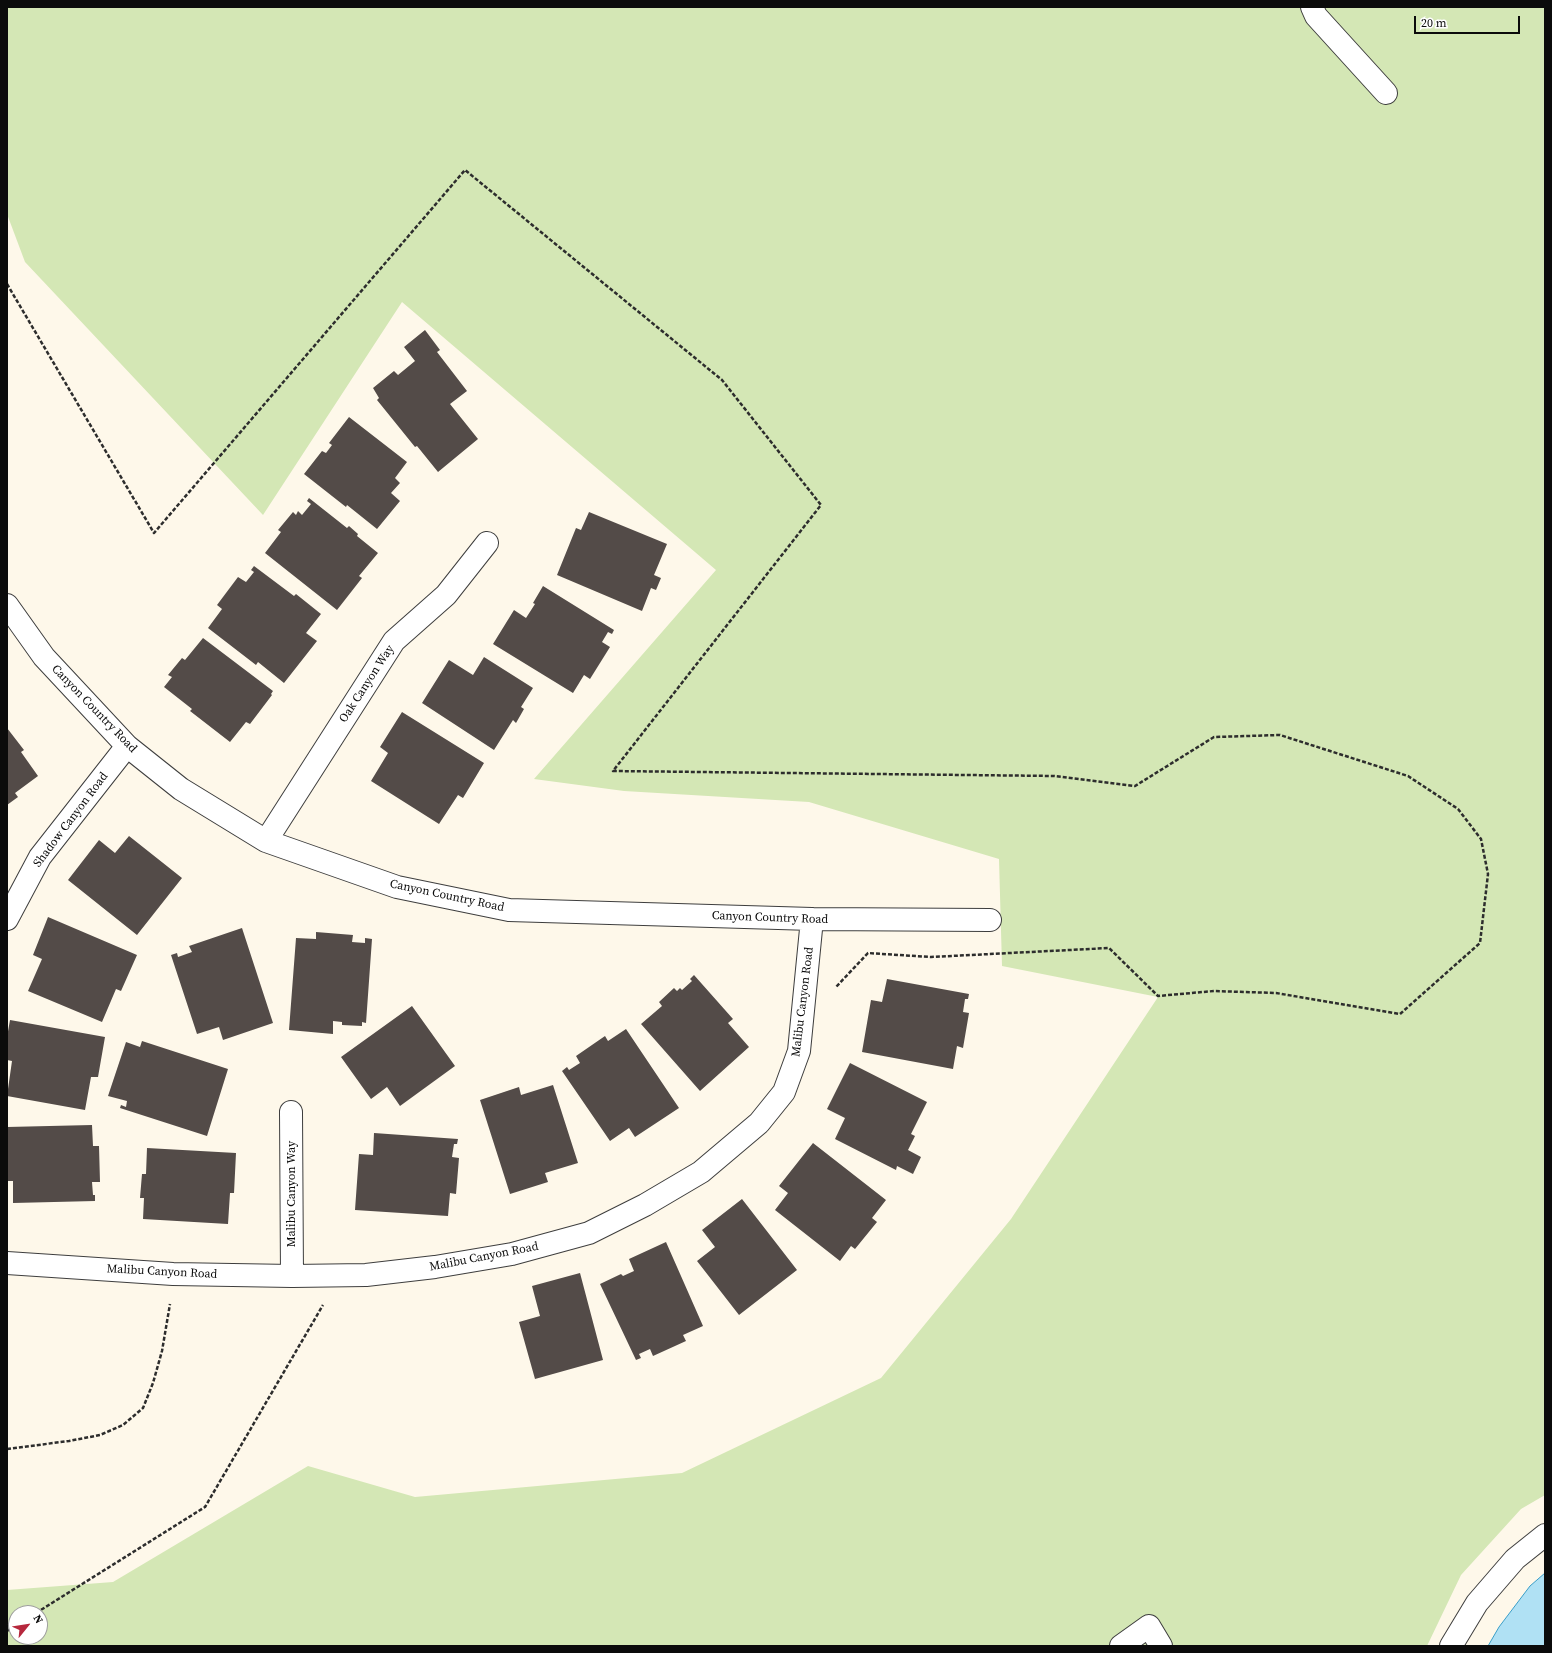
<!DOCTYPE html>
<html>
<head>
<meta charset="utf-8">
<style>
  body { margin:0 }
  #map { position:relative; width:1552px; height:1653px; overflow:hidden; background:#fef8ea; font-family:"Source Serif 4",serif }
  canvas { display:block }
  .frame { position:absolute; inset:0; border:8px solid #0b0b0b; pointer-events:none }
  .north { position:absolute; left:8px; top:1605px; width:40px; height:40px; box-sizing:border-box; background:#fff; border:1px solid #9d9d9d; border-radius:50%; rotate:60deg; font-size:11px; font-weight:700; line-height:16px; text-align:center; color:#0b0b0b }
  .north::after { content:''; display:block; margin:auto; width:14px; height:18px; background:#b6283d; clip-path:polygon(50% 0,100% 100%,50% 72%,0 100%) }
  .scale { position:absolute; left:1414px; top:16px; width:106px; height:18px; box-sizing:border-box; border:2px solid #0b0b0b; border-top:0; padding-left:5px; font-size:12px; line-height:14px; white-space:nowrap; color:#0b0b0b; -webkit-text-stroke:3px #fff; paint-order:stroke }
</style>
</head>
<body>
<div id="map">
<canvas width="1552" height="1653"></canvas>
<div class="frame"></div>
<div class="north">N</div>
<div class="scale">20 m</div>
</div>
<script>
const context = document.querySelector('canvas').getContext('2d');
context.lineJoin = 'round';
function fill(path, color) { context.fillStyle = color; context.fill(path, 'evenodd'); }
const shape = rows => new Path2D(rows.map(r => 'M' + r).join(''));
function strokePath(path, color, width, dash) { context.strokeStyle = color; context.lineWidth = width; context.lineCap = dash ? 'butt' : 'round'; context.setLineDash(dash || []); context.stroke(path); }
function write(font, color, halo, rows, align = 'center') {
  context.font = font + ' "Source Serif 4",serif'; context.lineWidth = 4; context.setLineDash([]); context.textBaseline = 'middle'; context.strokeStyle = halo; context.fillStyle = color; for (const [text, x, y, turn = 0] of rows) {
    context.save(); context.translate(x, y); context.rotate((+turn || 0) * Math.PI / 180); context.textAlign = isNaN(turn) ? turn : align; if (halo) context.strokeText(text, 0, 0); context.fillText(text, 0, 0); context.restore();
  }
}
fill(shape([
  [7,7,1545,7,1545,1495,1521,1509,1461,1575,1427,1646,7,1646,7,1590,113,1582,308,1466,415,1497,682,1473,881,1378,1011,1219,1158,997,1002,966,999,859,809,802,624,791,534,779,716,570,402,302,263,515,25,262,7,214],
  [16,1613,40,1613,40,1637,16,1637]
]), '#d4e7b5');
const water = shape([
  [1545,1573,1545,1646,1488,1646,1499,1627,1530,1586,1545,1573]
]);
fill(water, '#b0e1f4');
strokePath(water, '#3a9ec8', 1);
fill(shape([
  [425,330,440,350,437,352,467,391,450,404,478,439,438,472,417,446,415,447,377,400,379,398,373,388,394,371,398,375,415,361,404,347],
  [349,417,407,462,395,478,400,483,391,493,400,501,377,529,347,505,346,507,304,474,322,451,326,453,332,445,329,443],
  [309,498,347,528,349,526,358,534,357,536,378,553,359,576,362,578,337,610,265,553,281,532,278,530,293,512,296,515,298,511,302,515,311,504,307,501],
  [589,512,667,544,654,575,661,578,656,590,651,588,642,611,557,575,576,528,581,530],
  [254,566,294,596,296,594,321,614,306,633,317,641,284,683,258,662,256,665,208,628,222,609,217,605,238,577,246,582,254,572,251,570],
  [543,586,614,630,612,634,608,632,602,642,610,647,590,679,584,675,573,693,493,644,514,610,526,618,535,604,533,603],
  [203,638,273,691,271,694,272,695,250,724,246,722,230,742,190,711,192,709,164,687,172,677,168,675,182,658,185,660],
  [484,657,533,688,521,707,524,709,516,723,513,720,494,750,422,703,449,660,473,675],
  [402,712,484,763,463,798,458,795,439,824,371,781,388,753,380,747],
  [7,728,24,750,21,752,38,776,15,793,18,797,7,805],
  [129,836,182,878,137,935,68,880,99,840,115,853],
  [48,917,137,955,121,991,116,989,102,1022,28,991,42,959,33,955],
  [242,928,273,1023,223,1040,219,1027,197,1034,171,955,177,953,178,957,192,952,189,946],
  [316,932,353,935,352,942,365,943,365,938,372,939,366,1023,362,1022,362,1026,342,1025,342,1022,333,1021,333,1034,289,1030,296,938,316,939],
  [694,975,733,1019,728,1023,749,1047,700,1091,641,1024,662,1006,659,1002,674,988,677,991,680,988,682,990,692,981,690,979],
  [887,979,969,994,968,999,965,999,963,1012,969,1013,963,1048,957,1046,953,1069,862,1052,871,1000,882,1002],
  [412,1006,455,1066,400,1106,387,1087,371,1099,341,1057],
  [10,1020,105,1037,98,1077,91,1077,85,1110,7,1096,12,1061,7,1060,7,1037],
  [626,1029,679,1108,635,1137,629,1128,610,1141,562,1071,567,1067,569,1070,580,1063,576,1056,605,1036,608,1041],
  [142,1041,228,1069,207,1136,120,1108,121,1105,126,1107,127,1101,108,1096,126,1042,140,1047],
  [850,1063,927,1102,911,1134,915,1136,908,1150,921,1157,913,1174,897,1166,896,1170,835,1139,845,1118,827,1109],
  [553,1085,578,1163,545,1173,548,1182,510,1194,480,1100,519,1087,521,1095],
  [92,1125,93,1146,99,1146,100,1182,92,1182,93,1195,95,1195,95,1201,13,1203,13,1181,7,1181,7,1127],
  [374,1133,458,1139,457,1144,454,1144,452,1157,459,1158,456,1194,450,1193,448,1216,355,1210,359,1154,373,1155],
  [813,1143,886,1200,872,1218,877,1222,855,1249,851,1246,840,1261,775,1210,788,1193,779,1186],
  [147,1148,236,1153,234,1193,230,1193,228,1224,143,1219,144,1198,140,1198,142,1174,146,1174],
  [742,1199,797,1270,739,1315,697,1261,715,1247,702,1230],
  [666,1242,703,1326,683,1335,686,1341,653,1356,650,1349,639,1354,641,1358,636,1360,600,1284,621,1274,623,1276,634,1271,629,1259],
  [580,1273,603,1360,535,1379,519,1322,540,1316,532,1286]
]), '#534b48');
const minor = shape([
  [1312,7,1316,16,1386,93],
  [7,605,44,657,127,746,181,789,266,841,397,887,509,910,812,919,990,920],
  [266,841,394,641,446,595,487,543],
  [7,919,40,857,127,746],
  [291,1112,292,1276],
  [7,1263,173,1274,292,1276,366,1275,435,1267,512,1254,589,1233,645,1205,701,1172,759,1123,784,1092,799,1051,812,919],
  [1121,1646,1149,1626,1161,1646],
  [1451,1646,1477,1603,1515,1559,1545,1535]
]);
strokePath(minor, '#3e3e3e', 24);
strokePath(shape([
  [7,284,154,533,465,170,722,380,821,505,613,771,1054,776,1135,786,1214,737,1280,735,1408,776,1458,809,1481,839,1488,874,1480,943,1400,1014,1276,993,1214,991,1158,996,1109,948,931,957,868,953,836,987],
  [7,1449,69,1441,100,1435,123,1425,143,1408,153,1383,162,1351,170,1304],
  [36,1613,205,1507,323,1305],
  [7,1631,16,1625]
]), '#2d2d2d', 2.5, [4, 2]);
strokePath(minor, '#fff', 22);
write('12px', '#0b0b0b', '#fff', [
  ["Oak Canyon Way",367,684,-57],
  ["Canyon Country Road",94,709,46],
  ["Shadow Canyon Road",71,820,-53],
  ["Canyon Country Road",447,896,12],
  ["Canyon Country Road",770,918,2],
  ["Malibu Canyon Road",803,1002,-83],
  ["Malibu Canyon Way",292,1194,-90],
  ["Malibu Canyon Road",484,1257,-11],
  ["Malibu Canyon Road",162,1272,3]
]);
</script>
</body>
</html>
